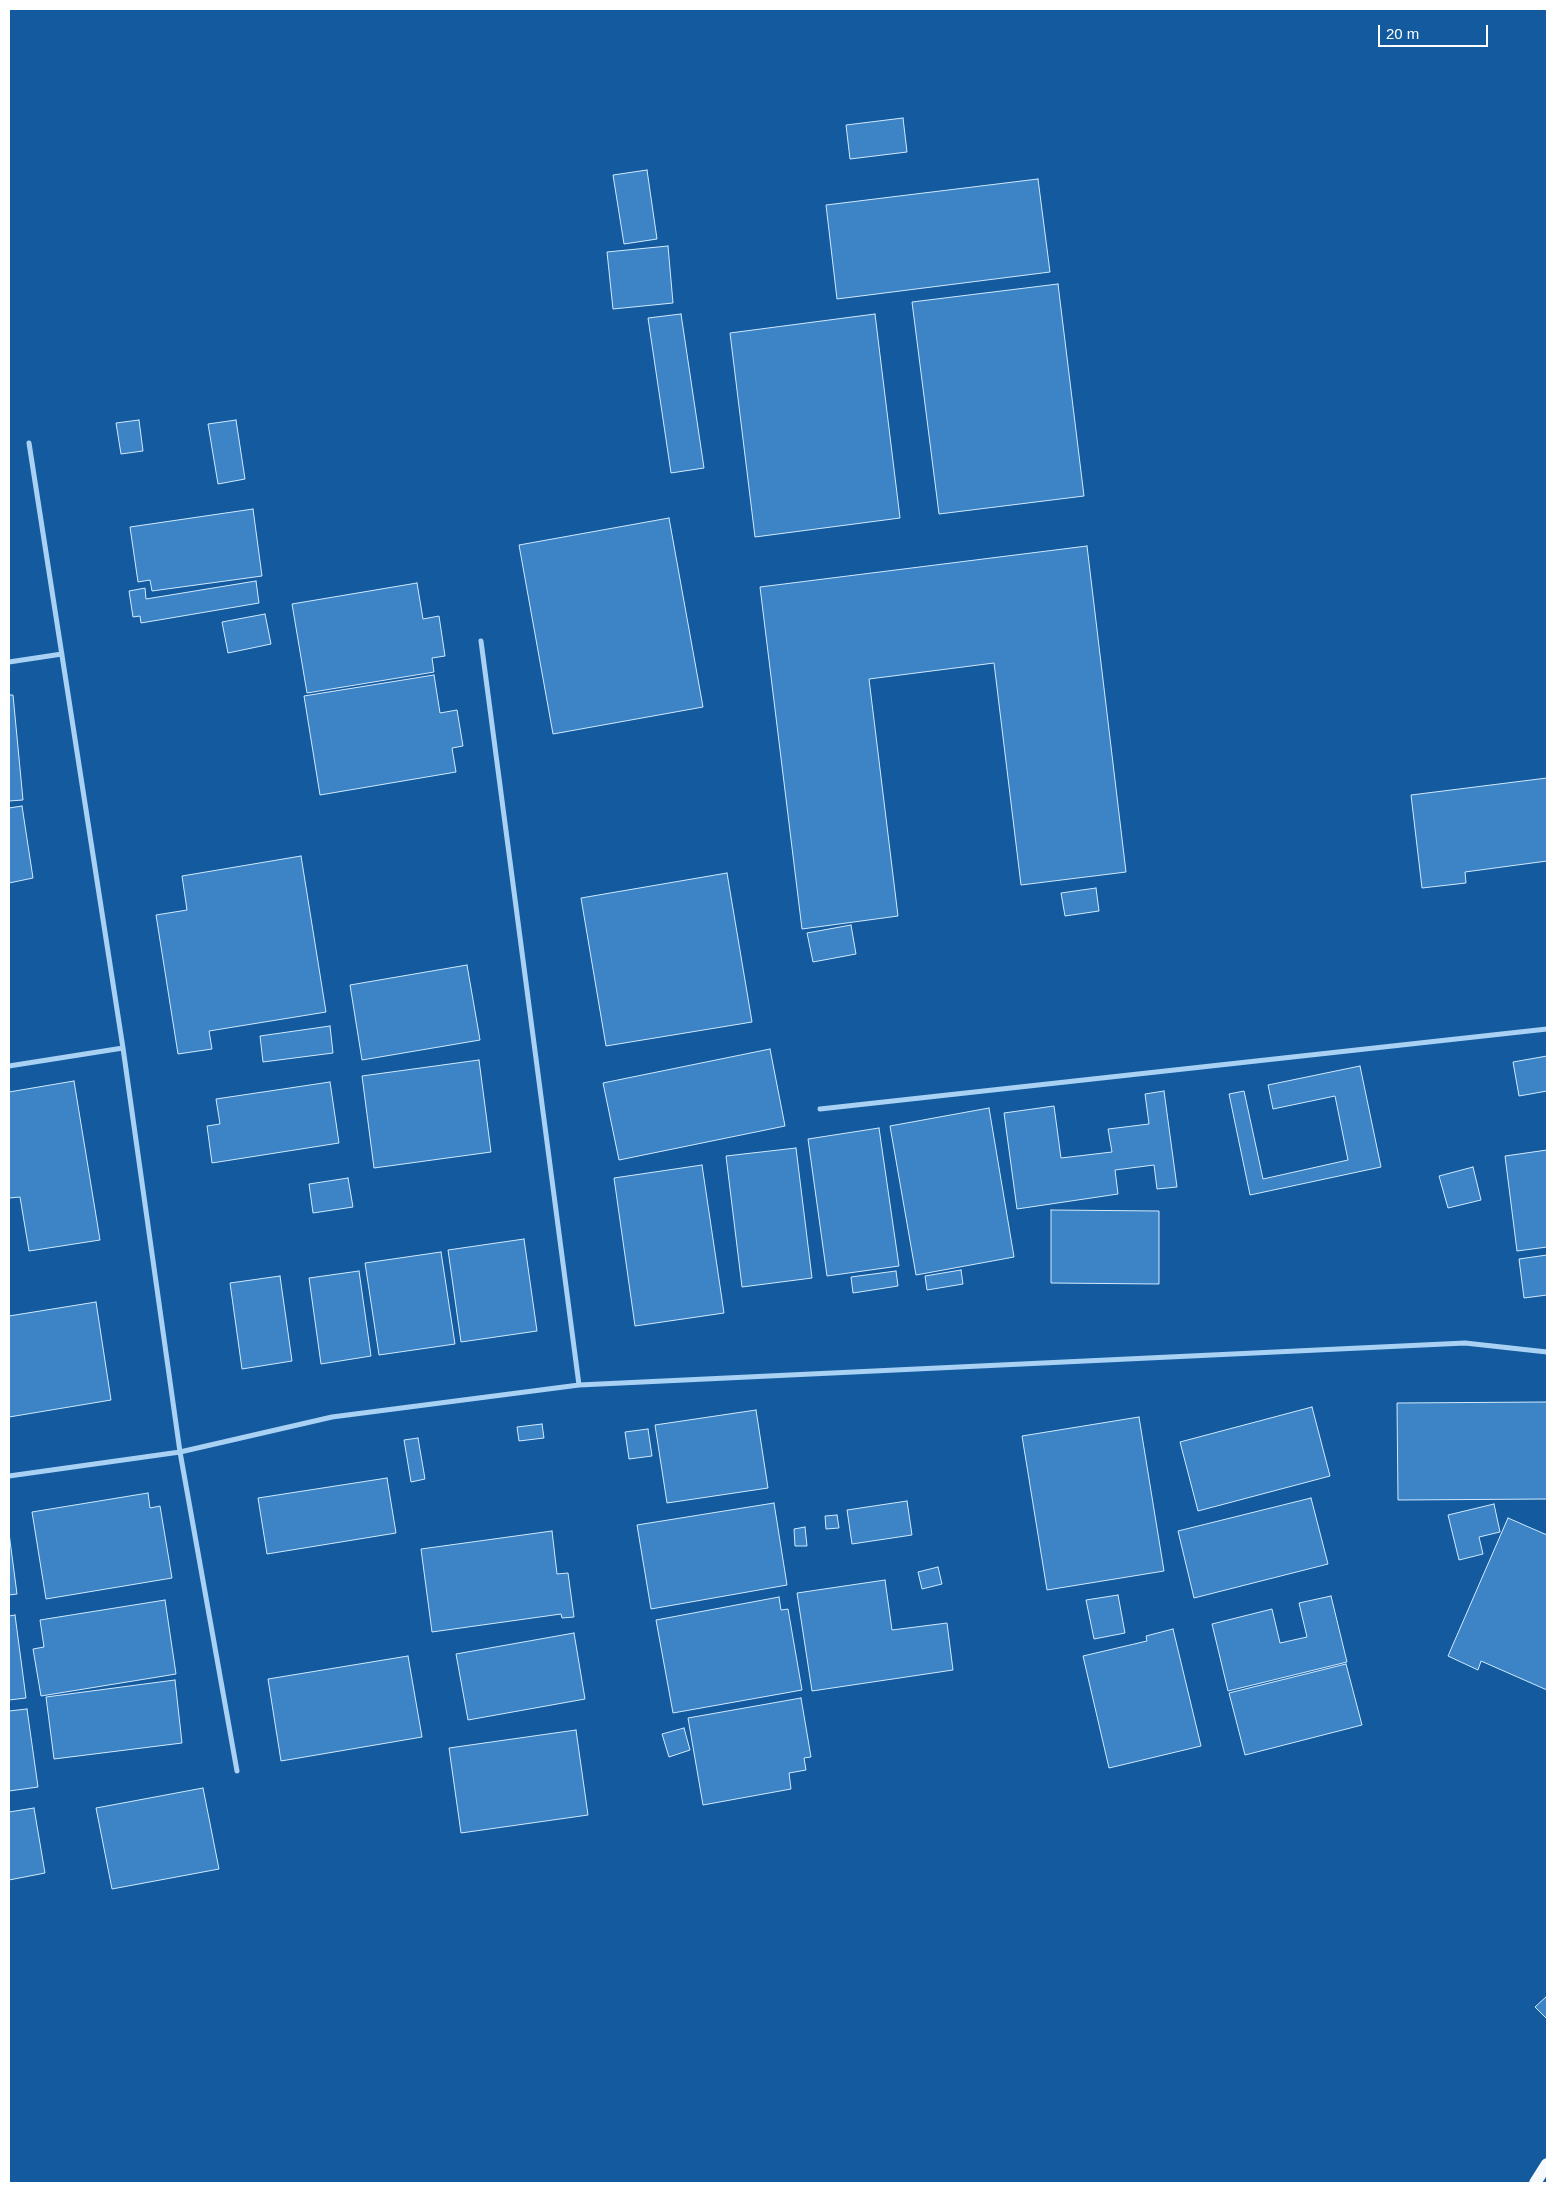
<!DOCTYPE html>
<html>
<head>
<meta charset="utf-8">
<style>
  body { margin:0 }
  #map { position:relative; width:1556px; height:2192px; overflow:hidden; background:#135b9e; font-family:Helvetica,sans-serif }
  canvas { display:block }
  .frame { position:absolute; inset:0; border:10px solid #fff; pointer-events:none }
  .scale { position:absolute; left:1378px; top:25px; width:110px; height:22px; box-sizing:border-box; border:2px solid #fff; border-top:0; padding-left:6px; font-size:15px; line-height:18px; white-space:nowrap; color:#fff; -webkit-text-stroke:4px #135b9e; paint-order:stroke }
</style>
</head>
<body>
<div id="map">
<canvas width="1556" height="2192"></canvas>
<div class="frame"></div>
<div class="scale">20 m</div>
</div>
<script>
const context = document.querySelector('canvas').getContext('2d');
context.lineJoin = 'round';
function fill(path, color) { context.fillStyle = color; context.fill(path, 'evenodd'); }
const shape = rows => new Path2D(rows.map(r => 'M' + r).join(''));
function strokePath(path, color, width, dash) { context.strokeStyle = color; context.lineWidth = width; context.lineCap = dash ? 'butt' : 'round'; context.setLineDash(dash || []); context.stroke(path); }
const building = shape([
  [903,118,907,152,850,159,846,125,903,118],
  [647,170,657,239,624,244,613,175,647,170],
  [1038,179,1050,272,837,299,826,205,1038,179],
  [668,246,673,303,613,309,607,252,668,246],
  [1058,284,1084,496,939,514,912,302,1058,284],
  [681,314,704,468,671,473,648,318,681,314],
  [875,314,900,518,755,537,730,333,875,314],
  [139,420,143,451,121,454,116,423,139,420],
  [236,420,245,479,218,484,208,424,236,420],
  [253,509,262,576,152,591,150,580,138,582,130,527,253,509],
  [669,518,703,707,553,734,519,545,669,518],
  [1087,546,1126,872,1021,885,994,663,869,679,898,916,802,929,760,587,1087,546],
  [256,581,259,603,141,623,140,616,133,617,129,591,145,588,146,599,256,581],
  [417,583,423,619,439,616,445,656,432,658,434,672,307,693,292,604,417,583],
  [265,614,271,644,228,653,222,622,265,614],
  [434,675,440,713,457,710,463,746,452,748,456,772,320,795,304,696,434,675],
  [9,695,13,695,23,800,9,801,9,695],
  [1547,778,1547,861,1465,872,1466,883,1422,888,1411,795,1547,778],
  [22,806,33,878,9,883,9,808,22,806],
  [301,856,326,1012,209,1031,212,1049,178,1054,156,915,187,910,182,876,301,856],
  [727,873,752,1022,606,1046,581,898,727,873],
  [1096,888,1099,911,1065,916,1061,893,1096,888],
  [851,925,856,954,813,962,807,933,851,925],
  [467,965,480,1040,362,1060,350,985,467,965],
  [330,1026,333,1053,263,1062,260,1036,330,1026],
  [770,1049,785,1126,619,1160,603,1083,770,1049],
  [1547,1056,1547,1091,1519,1096,1513,1062,1547,1056],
  [479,1060,491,1152,374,1168,362,1076,479,1060],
  [1360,1066,1381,1167,1250,1195,1229,1094,1244,1091,1263,1179,1348,1160,1335,1096,1273,1109,1268,1085,1360,1066],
  [74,1081,100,1240,29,1251,20,1197,9,1198,9,1092,74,1081],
  [330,1082,339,1143,212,1163,207,1126,220,1124,216,1099,330,1082],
  [1164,1091,1177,1187,1157,1189,1154,1165,1115,1170,1118,1194,1017,1209,1004,1113,1054,1106,1061,1158,1112,1152,1108,1129,1149,1124,1145,1094,1164,1091],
  [989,1108,1014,1257,916,1275,890,1126,989,1108],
  [879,1128,899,1266,827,1276,808,1139,879,1128],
  [796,1148,812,1278,742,1287,726,1156,796,1148],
  [1547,1150,1547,1247,1517,1251,1505,1156,1547,1150],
  [702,1165,724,1313,635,1326,614,1178,702,1165],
  [1473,1167,1481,1200,1448,1208,1439,1176,1473,1167],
  [348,1178,353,1207,313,1213,309,1184,348,1178],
  [1051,1210,1159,1211,1159,1284,1051,1283,1051,1210],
  [524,1239,537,1331,461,1342,448,1250,524,1239],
  [441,1252,455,1344,379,1355,365,1263,441,1252],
  [1547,1255,1547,1295,1524,1298,1519,1259,1547,1255],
  [961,1270,963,1284,927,1290,925,1276,961,1270],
  [359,1271,371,1356,321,1364,309,1278,359,1271],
  [896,1271,898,1286,853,1293,851,1277,896,1271],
  [280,1276,292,1361,242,1369,230,1283,280,1276],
  [96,1302,111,1400,9,1417,9,1316,96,1302],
  [1547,1402,1547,1499,1398,1500,1397,1403,1547,1402],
  [1312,1407,1330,1476,1198,1511,1180,1442,1312,1407],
  [756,1410,768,1488,667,1503,655,1425,756,1410],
  [1139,1417,1164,1571,1047,1590,1022,1436,1139,1417],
  [542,1424,544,1438,519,1441,517,1427,542,1424],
  [648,1429,652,1456,629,1459,625,1432,648,1429],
  [418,1438,425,1479,411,1482,404,1440,418,1438],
  [387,1478,396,1533,267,1554,258,1498,387,1478],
  [148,1493,150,1508,160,1506,172,1578,46,1599,32,1512,148,1493],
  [1311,1498,1328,1564,1194,1598,1178,1531,1311,1498],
  [907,1501,912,1535,852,1544,847,1510,907,1501],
  [774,1503,787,1585,651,1609,637,1525,774,1503],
  [1494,1504,1500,1532,1479,1537,1483,1554,1459,1560,1448,1515,1494,1504],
  [837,1515,839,1528,826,1529,825,1516,837,1515],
  [1508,1518,1547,1535,1547,1690,1481,1661,1478,1670,1448,1656,1508,1518],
  [805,1527,807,1546,795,1546,794,1529,805,1527],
  [552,1531,557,1574,568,1573,574,1617,562,1618,561,1614,432,1632,421,1549,552,1531],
  [9,1533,17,1594,9,1595,9,1533],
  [938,1567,942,1584,922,1589,918,1572,938,1567],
  [885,1580,892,1630,947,1623,953,1670,812,1691,797,1593,885,1580],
  [1118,1595,1125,1633,1094,1639,1086,1600,1118,1595],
  [1331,1596,1347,1662,1228,1691,1212,1624,1272,1609,1280,1643,1307,1637,1299,1603,1331,1596],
  [779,1597,781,1610,788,1609,802,1690,673,1713,656,1620,779,1597],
  [165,1600,176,1674,41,1696,33,1649,44,1647,40,1620,165,1600],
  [15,1615,26,1698,9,1700,9,1616,15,1615],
  [1173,1629,1201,1746,1109,1768,1083,1656,1147,1641,1146,1636,1173,1629],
  [574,1633,585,1699,468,1720,456,1654,574,1633],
  [408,1656,422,1737,281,1761,268,1679,408,1656],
  [1346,1664,1362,1725,1245,1755,1229,1693,1346,1664],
  [175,1680,182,1743,54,1759,46,1697,175,1680],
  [801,1698,811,1757,804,1758,806,1770,789,1773,791,1789,703,1805,688,1718,801,1698],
  [27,1709,38,1787,9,1791,9,1711,27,1709],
  [684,1728,690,1750,669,1757,662,1734,684,1728],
  [576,1730,588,1815,461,1833,449,1748,576,1730],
  [203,1788,219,1869,112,1889,96,1808,203,1788],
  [34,1808,45,1873,9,1880,9,1812,34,1808],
  [1547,1996,1547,2019,1535,2007,1547,1996]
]);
fill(building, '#3c84c5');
strokePath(building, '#d2e9fe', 1);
strokePath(shape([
  [29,443,123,1048,180,1452,237,1771],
  [481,641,579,1385],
  [9,662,62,654],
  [9,1066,123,1048],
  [820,1109,1547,1029],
  [9,1476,180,1452,332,1417,579,1385,1465,1343,1547,1352]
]), '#a9d1f4', 5);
strokePath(shape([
  [1535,2183,1547,2164]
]), '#f6faff', 12);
</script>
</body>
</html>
